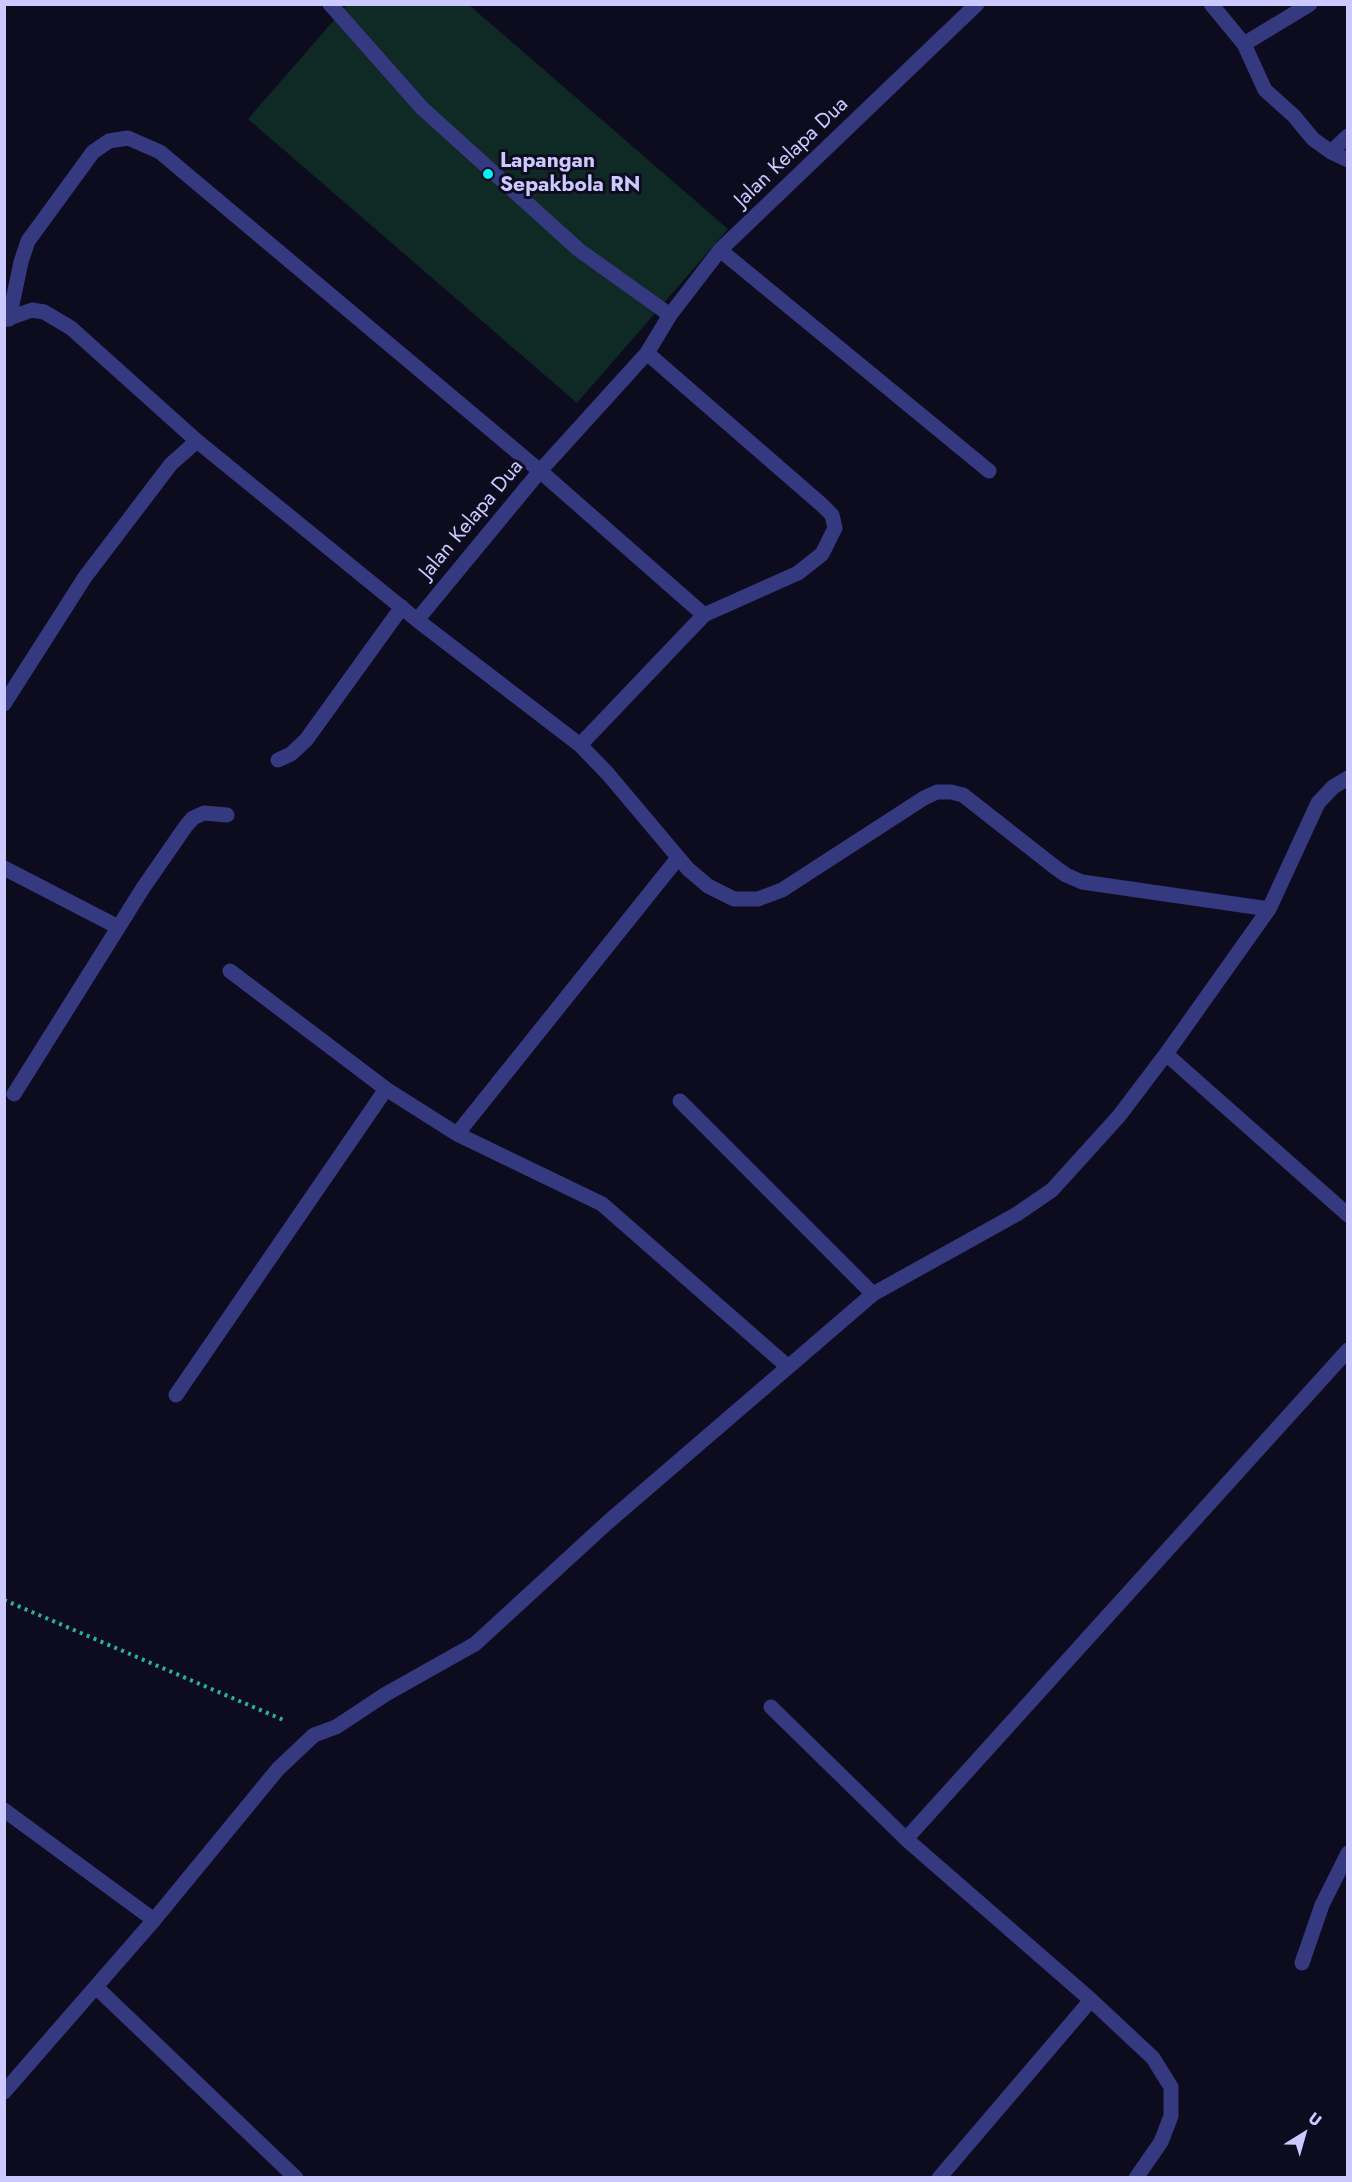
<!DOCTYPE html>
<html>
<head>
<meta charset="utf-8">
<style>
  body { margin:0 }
  #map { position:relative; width:1352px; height:2182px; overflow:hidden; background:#0d0c1f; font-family:Jost,sans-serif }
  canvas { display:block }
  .frame { position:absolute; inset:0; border:6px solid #cbc9ff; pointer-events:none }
  .north { position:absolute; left:1274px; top:2104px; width:60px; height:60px; -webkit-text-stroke:4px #0d0c1f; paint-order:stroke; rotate:37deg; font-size:16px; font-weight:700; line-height:24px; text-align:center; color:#cbc9ff }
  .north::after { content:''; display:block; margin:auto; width:21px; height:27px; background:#cbc9ff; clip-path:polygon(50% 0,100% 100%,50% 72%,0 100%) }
</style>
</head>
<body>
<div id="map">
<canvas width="1352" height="2182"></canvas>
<div class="frame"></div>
<div class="north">U</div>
</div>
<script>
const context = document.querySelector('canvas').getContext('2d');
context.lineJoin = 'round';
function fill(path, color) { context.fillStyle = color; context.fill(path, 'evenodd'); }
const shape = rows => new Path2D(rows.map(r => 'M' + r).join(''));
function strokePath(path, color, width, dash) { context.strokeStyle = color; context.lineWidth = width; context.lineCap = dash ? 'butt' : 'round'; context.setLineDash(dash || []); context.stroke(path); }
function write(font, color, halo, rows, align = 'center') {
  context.font = font + ' Jost,sans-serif'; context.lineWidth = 6; context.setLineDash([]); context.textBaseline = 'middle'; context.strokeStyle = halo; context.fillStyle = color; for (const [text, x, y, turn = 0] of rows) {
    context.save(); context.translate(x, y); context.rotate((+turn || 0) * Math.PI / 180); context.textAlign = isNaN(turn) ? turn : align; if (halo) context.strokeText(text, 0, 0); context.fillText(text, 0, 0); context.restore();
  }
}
fill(shape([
  [347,5,469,5,728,229,577,403,248,119]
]), '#0f2925');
strokePath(shape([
  [4,1600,286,1721]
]), '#2ab29e', 4, [3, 4.5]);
strokePath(shape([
  [330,4,422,108,579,250,670,315],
  [1211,4,1244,44,1265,90,1294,116,1313,139,1331,152,1348,160],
  [1244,44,1310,4],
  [1331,152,1348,136],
  [720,250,989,471],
  [9,319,21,262,28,241,93,152,109,141,128,138,160,152,540,471,704,615],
  [4,320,32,310,44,312,71,328,197,441],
  [417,620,580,745,608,774,688,869,708,886,734,899,758,899,782,890,924,798,937,792,951,792,963,795,1056,868,1066,875,1082,882,1269,909,1318,803,1333,787,1348,778],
  [4,704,85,577,171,464,197,441,417,620,540,471,647,353,670,315,720,250,977,4],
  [580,745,704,615,798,573,822,554,835,528,832,515,822,505,647,353],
  [278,760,291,754,306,740,402,607],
  [4,868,118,927],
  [230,971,386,1089,457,1134,602,1204,787,1366],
  [1166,1054,1348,1215],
  [14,1094,143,888,186,826,193,818,204,813,227,815],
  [680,1101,873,1294],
  [457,1134,678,858],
  [176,1395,386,1089],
  [771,1707,906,1839,1091,2000,1153,2058,1171,2087,1171,2116,1161,2142,1136,2178],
  [4,1810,154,1920],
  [906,1839,1348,1350],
  [1302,1963,1322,1905,1348,1853],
  [96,1987,296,2178],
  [4,2092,154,1920,278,1769,314,1735,336,1727,386,1694,475,1644,608,1522,873,1294,1017,1214,1052,1190,1119,1116,1166,1054,1269,909],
  [939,2178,1091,2000]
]), '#35397f', 15);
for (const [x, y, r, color] of [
  [488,174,6,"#00f1f4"]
]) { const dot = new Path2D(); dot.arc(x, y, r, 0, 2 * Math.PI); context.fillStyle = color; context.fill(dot); strokePath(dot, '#0d0c1f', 2); }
write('21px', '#cbc9ff', '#0d0c1f', [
  ["Jalan Kelapa Dua",792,153,-44],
  ["Jalan Kelapa Dua",472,520,-50]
]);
write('bold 21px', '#cbc9ff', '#0d0c1f', [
  ["Lapangan",500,162],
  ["Sepakbola RN",500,186]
], 'left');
</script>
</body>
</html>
